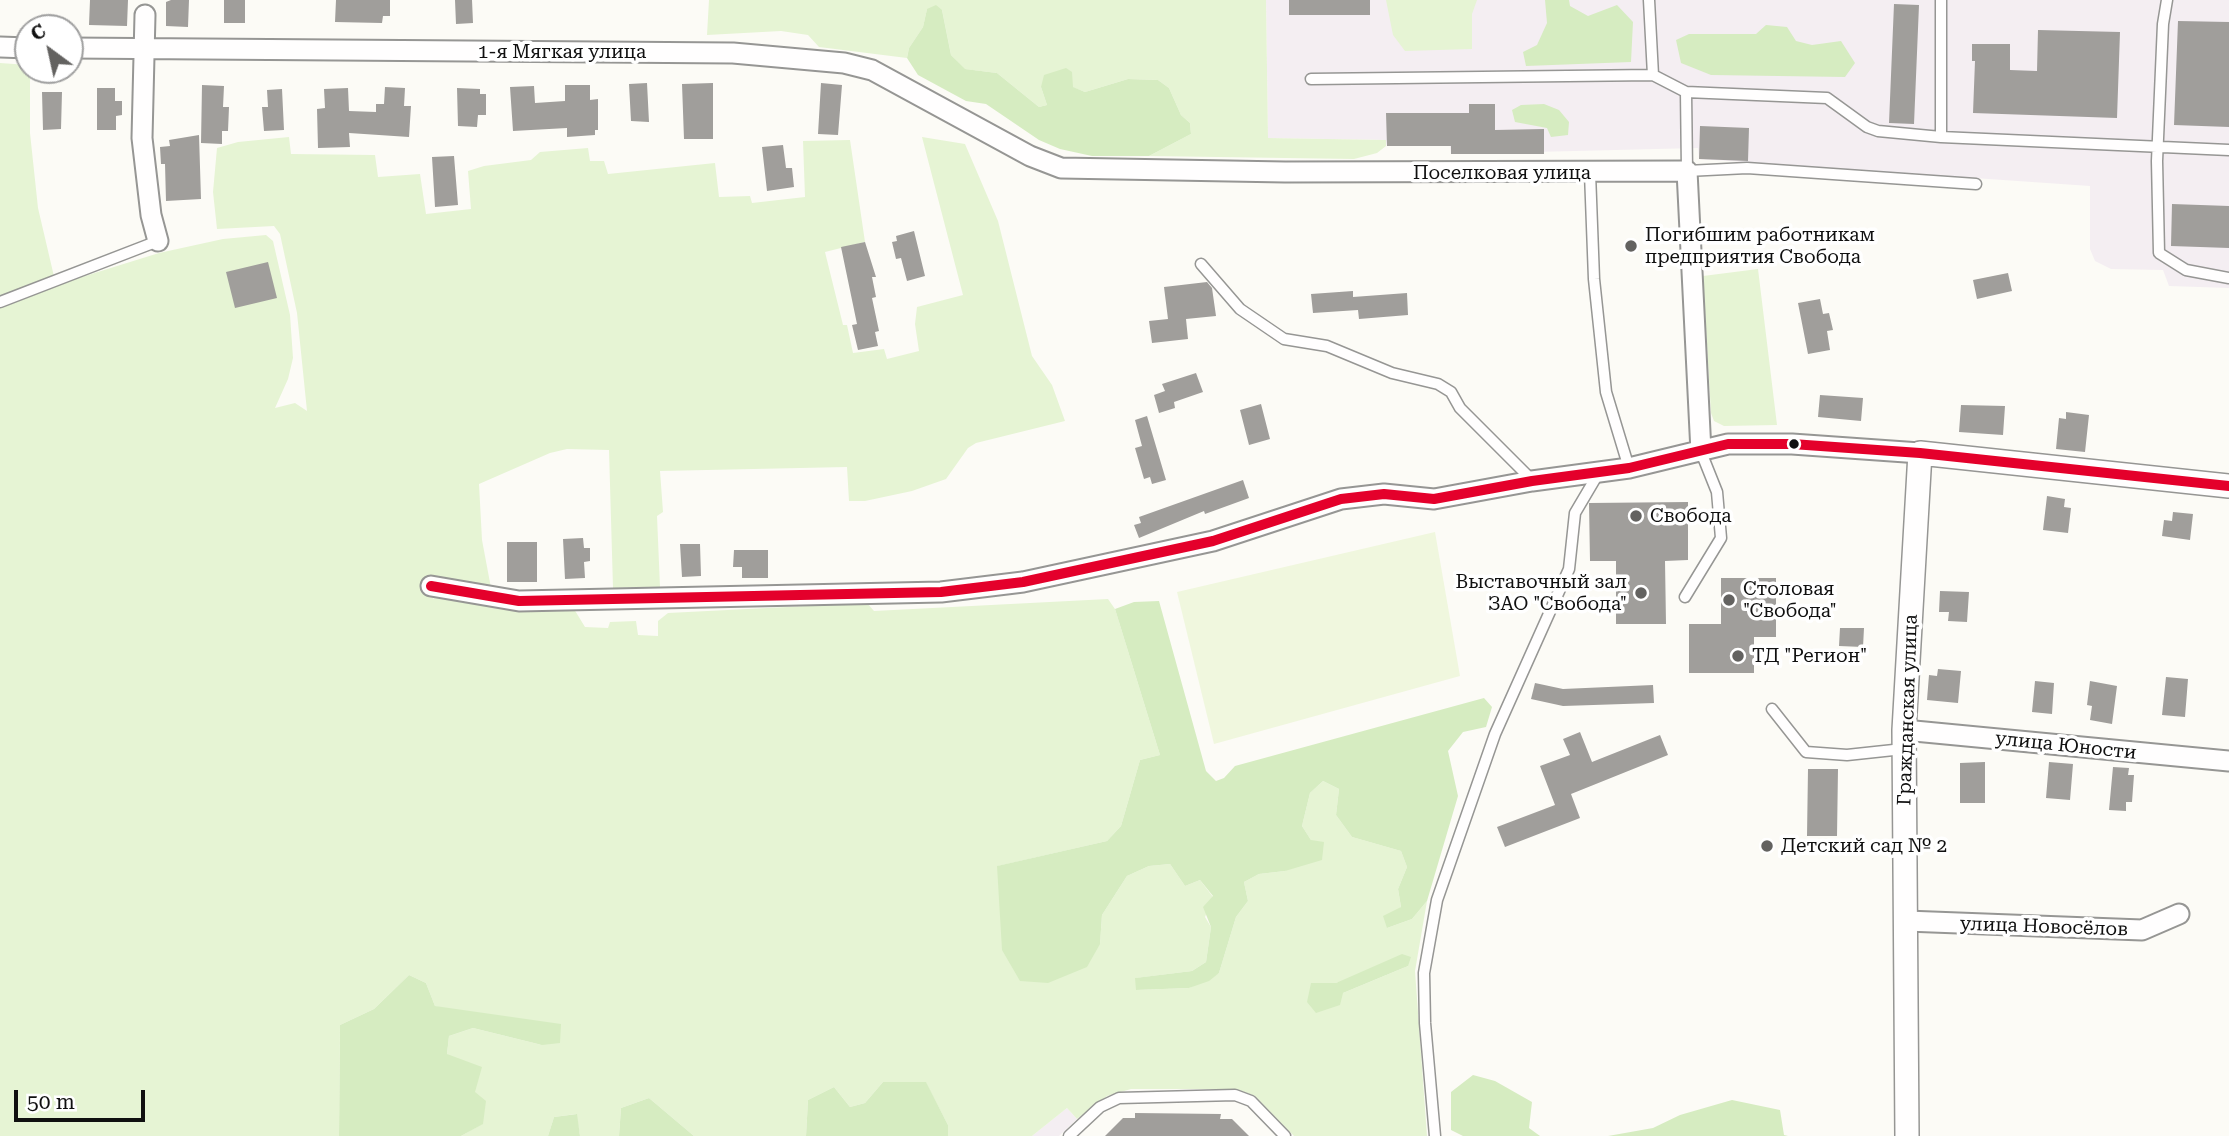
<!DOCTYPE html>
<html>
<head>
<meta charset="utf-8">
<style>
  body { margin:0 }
  #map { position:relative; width:2229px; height:1136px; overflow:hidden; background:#fcfbf6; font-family:"Roboto Serif",serif }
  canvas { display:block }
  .north { position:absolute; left:14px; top:14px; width:70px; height:70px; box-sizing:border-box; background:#fff; border:2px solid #9f9f9f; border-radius:50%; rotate:327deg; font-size:19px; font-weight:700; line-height:28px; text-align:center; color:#101010 }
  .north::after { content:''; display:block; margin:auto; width:24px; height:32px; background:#636260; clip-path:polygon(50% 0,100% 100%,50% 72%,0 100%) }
  .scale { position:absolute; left:14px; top:1090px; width:131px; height:32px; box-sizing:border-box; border:4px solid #101010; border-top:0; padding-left:9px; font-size:21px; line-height:24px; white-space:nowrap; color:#101010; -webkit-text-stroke:5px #fff; paint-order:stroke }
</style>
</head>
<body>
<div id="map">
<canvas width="2229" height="1136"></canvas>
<div class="north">С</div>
<div class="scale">50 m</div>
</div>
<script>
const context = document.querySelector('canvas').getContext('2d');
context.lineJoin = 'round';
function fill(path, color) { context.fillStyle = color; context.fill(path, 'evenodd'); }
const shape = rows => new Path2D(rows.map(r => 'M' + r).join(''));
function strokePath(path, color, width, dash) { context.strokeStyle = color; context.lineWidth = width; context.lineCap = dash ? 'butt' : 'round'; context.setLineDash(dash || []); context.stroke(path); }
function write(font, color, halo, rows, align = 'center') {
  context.font = font + ' "Roboto Serif",serif'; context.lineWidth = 7; context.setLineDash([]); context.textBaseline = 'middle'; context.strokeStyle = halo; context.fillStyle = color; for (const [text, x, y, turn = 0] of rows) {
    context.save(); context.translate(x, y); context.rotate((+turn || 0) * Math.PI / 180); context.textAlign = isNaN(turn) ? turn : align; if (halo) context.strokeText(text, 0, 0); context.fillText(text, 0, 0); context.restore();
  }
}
fill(shape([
  [1266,0,2229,0,2229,288,2169,286,2163,270,2111,269,2095,261,2090,249,2090,186,1699,159,1698,148,1451,154,1450,146,1387,146,1386,140,1268,138],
  [1067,1108,1077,1119,1059,1136,1032,1136]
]), '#f4eef2');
fill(shape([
  [709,0,1266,0,1268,138,1386,140,1386,146,1377,153,1354,159,1149,156,1191,134,1190,123,1181,115,1169,88,1158,80,1128,79,1085,92,1072,87,1072,72,1041,87,1047,105,1039,107,997,73,964,69,951,55,942,10,927,9,923,27,909,48,907,58,819,47,808,35,781,31,707,35],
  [1386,0,1477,0,1472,14,1472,49,1405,51,1393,35],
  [0,63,28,65,30,70,30,133,38,208,56,285,159,253,223,239,266,235,273,241,290,315,293,358,288,379,275,408,295,403,307,411,297,313,280,234,274,226,217,229,213,192,217,148,238,142,289,137,291,154,375,155,378,177,420,174,426,214,471,209,468,171,484,166,531,160,540,152,588,148,590,161,604,161,608,174,715,163,719,197,750,196,752,203,805,197,803,141,850,140,865,242,825,252,843,325,847,325,853,353,884,349,887,359,919,351,915,324,917,307,963,295,922,137,965,144,998,221,1032,356,1052,385,1065,421,976,443,968,448,946,479,912,491,865,501,849,501,847,467,660,471,663,512,657,516,660,587,613,588,609,450,567,449,550,453,479,484,482,540,491,588,437,579,433,599,439,595,574,609,585,627,608,628,610,622,636,621,638,635,658,636,658,621,668,613,867,603,874,611,1108,599,1115,609,1160,755,1140,760,1121,826,1107,841,998,866,1100,944,1102,915,1127,876,1149,866,1170,864,1185,886,1200,880,1213,897,1205,917,1211,927,1206,962,1192,971,1136,978,1136,990,1189,988,1219,973,1236,917,1248,901,1244,882,1259,874,1285,871,1311,840,1302,826,1310,793,1323,781,1339,789,1336,815,1352,837,1401,851,1407,867,1398,889,1401,907,1387,928,1412,919,1427,901,1415,971,1427,1136,1294,1136,1255,1096,1236,1089,1131,1089,1107,1096,1077,1119,1067,1108,1032,1136,948,1136,948,1125,926,1083,883,1082,865,1103,850,1107,834,1087,808,1100,806,1136,694,1136,649,1098,621,1108,619,1136,580,1136,576,1114,554,1117,548,1136,461,1136,482,1124,474,1092,447,1054,449,1036,473,1028,542,1045,435,1006,426,983,409,975,374,1009,340,1025,339,1136,0,1136],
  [1408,966,1343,993,1311,983,1336,983],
  [1758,269,1777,425,1724,426,1714,421,1711,413,1703,276]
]), '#e6f4d4');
fill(shape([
  [1545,0,1569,0,1570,6,1588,16,1617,5,1633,22,1631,62,1526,66,1523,52,1537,45,1547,23],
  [936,5,942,10,951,55,965,69,997,73,1039,107,1047,105,1041,87,1044,75,1066,68,1072,72,1073,87,1085,92,1128,79,1158,80,1169,88,1181,115,1190,123,1191,134,1149,156,1092,156,1060,149,1039,140,986,104,966,101,918,75,907,58,909,48,923,27,927,9],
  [1766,25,1787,27,1796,41,1812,45,1841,41,1855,63,1845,77,1711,75,1681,63,1676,40,1689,34,1756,34],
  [1544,104,1559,110,1569,122,1568,135,1551,137,1547,128,1515,122,1512,110,1521,105],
  [1159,601,1206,771,1216,781,1224,778,1235,766,1484,698,1492,707,1486,727,1463,732,1448,751,1458,796,1427,901,1412,919,1387,928,1383,916,1401,907,1398,889,1407,867,1401,851,1352,837,1336,815,1339,789,1323,781,1310,793,1302,826,1311,840,1324,842,1322,860,1285,871,1259,874,1244,882,1248,901,1236,917,1219,973,1209,981,1189,988,1136,990,1135,978,1192,971,1206,962,1211,927,1203,907,1213,896,1200,880,1185,886,1170,864,1149,866,1127,876,1102,915,1100,944,1087,967,1048,983,1020,981,1002,950,997,866,1107,841,1121,826,1140,760,1160,755,1115,609,1134,602],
  [1402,954,1411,957,1408,966,1343,993,1340,1005,1316,1013,1307,1002,1311,983,1336,983],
  [409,975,426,983,435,1006,561,1024,560,1043,542,1045,473,1028,449,1036,447,1054,482,1067,475,1092,486,1101,483,1124,461,1136,339,1136,340,1025,374,1009],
  [1473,1075,1495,1081,1532,1102,1529,1128,1540,1136,1463,1136,1451,1130,1451,1092],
  [883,1082,926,1082,948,1125,948,1136,806,1136,808,1100,834,1087,850,1107,865,1103],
  [649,1098,694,1136,619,1136,621,1108],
  [1732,1100,1780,1110,1784,1135,1788,1136,1608,1136,1653,1128,1680,1115],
  [577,1114,580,1136,548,1136,554,1117]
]), '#d6ecc1');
fill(shape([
  [1435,532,1460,676,1214,744,1177,592]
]), '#f0f7de');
fill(shape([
  [90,0,128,0,127,26,89,25],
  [171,0,189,0,188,27,166,26,166,2],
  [224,0,245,0,245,23,224,23],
  [336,0,390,0,390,16,383,16,382,23,335,22],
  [455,0,472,0,473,23,456,24],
  [1289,0,1370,0,1370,15,1289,15],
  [1894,4,1919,5,1914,124,1889,123],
  [2178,21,2229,22,2229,127,2174,125],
  [2038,30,2120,32,2117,118,1973,113,1975,61,1972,61,1972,44,2010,44,2010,70,2037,71],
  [647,83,649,122,631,121,629,84],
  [713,83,713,139,684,139,682,84],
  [821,83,842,85,838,135,818,134],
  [202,85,224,86,223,107,229,107,228,131,222,131,222,144,201,143],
  [565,85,590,85,590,100,598,99,598,130,595,130,595,135,567,137,567,128,513,131,510,87,534,86,535,103,565,101],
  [385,87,405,88,404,106,411,106,409,137,349,133,350,147,318,148,317,109,325,108,324,89,348,88,349,111,376,112,376,104,384,104],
  [97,88,115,88,115,101,122,101,122,115,116,116,116,130,97,130],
  [457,88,480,89,480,94,486,94,486,115,478,115,477,127,458,126],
  [282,89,284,130,264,131,262,107,268,107,267,90],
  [42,92,62,92,61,129,43,130],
  [1469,104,1495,104,1495,130,1544,129,1544,154,1451,154,1451,146,1387,146,1386,113,1469,113],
  [1700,126,1749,128,1748,161,1699,159],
  [199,135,201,199,166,201,165,164,161,164,160,147,170,146,169,140],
  [783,145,786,168,792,168,794,187,767,191,762,147],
  [454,156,458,205,435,207,432,157],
  [2172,204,2229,206,2229,248,2171,246],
  [914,231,925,276,907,281,901,258,896,259,892,242,897,241,896,236],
  [865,242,876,277,872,277,876,297,872,298,879,331,875,332,878,346,858,350,852,325,857,324,841,247],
  [268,262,277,298,235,308,226,272],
  [2008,273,2012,291,1977,299,1973,280],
  [1207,282,1212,288,1216,316,1186,319,1188,339,1152,343,1149,321,1168,319,1164,287],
  [1353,291,1353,297,1407,293,1408,315,1359,319,1358,310,1313,313,1311,294],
  [1820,299,1823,314,1829,313,1833,330,1827,331,1830,350,1808,354,1798,303],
  [1196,373,1203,392,1174,402,1175,408,1159,413,1154,395,1165,391,1162,384],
  [1820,395,1863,398,1861,421,1818,417],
  [1261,404,1270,439,1249,445,1240,410],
  [1961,405,2005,406,2003,435,1959,432],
  [2066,412,2089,415,2085,452,2056,449,2059,418,2066,419],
  [1147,416,1166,480,1152,484,1150,477,1144,479,1135,448,1142,446,1135,420],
  [1243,480,1249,498,1205,514,1204,511,1139,538,1134,525,1141,523,1139,517],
  [2047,496,2065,499,2064,507,2071,508,2068,533,2043,530],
  [1688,502,1688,560,1665,561,1666,624,1616,624,1616,561,1590,561,1589,503],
  [2173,512,2193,514,2190,540,2162,536,2164,520,2172,521],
  [583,538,584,548,590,548,590,561,584,562,585,578,565,579,563,539],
  [507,542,537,542,537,582,507,582],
  [680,544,700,544,701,576,682,577],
  [734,550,768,550,768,578,742,578,742,567,733,567],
  [1721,578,1776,578,1776,637,1754,637,1754,673,1689,673,1689,624,1721,624],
  [1940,591,1969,592,1967,622,1948,621,1949,612,1939,612],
  [1840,628,1864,628,1863,647,1839,646],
  [1938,669,1961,671,1958,703,1927,700,1929,675,1937,676],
  [2166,677,2188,679,2185,717,2162,715],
  [2035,681,2054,683,2052,714,2032,712],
  [2090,681,2117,686,2112,724,2090,720,2092,706,2087,705],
  [1535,683,1563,689,1653,685,1654,703,1563,706,1531,699],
  [1580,732,1592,762,1660,735,1668,755,1571,794,1580,818,1505,847,1497,827,1555,805,1540,766,1570,755,1563,739],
  [1985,762,1985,803,1960,803,1960,763],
  [2049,762,2073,764,2070,800,2046,798],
  [2113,767,2129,768,2128,775,2134,775,2132,802,2126,802,2126,811,2109,810],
  [1808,769,1838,769,1837,836,1807,836],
  [1135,1113,1221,1114,1220,1119,1232,1119,1249,1136,1105,1136,1123,1118,1135,1118]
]), '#a09e9b');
const service = shape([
  [1649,0,1653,75],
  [2167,0,2163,24,2157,161,2159,253,2186,270,2229,278],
  [1311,79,1653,75,1686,92,1827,98,1867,127,1878,131,1941,137,2229,150],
  [1686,92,1687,171,1747,168,1976,184],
  [1941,137,1941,0],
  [1590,173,1594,279,1606,392,1629,468],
  [1201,264,1240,309,1284,339,1327,346,1392,373,1438,384,1451,392,1460,408,1532,480],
  [0,302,158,241],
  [1685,597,1721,538,1717,492,1701,452],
  [1772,709,1806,752,1847,755,1903,749],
  [1069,1136,1100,1107,1119,1098,1235,1095,1251,1101,1285,1136],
  [1435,1136,1425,1023,1424,973,1437,900,1495,734,1569,569,1575,513,1598,474]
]);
const minor = shape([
  [145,15,142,138,151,215,158,241],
  [0,47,28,48],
  [70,48,733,53,844,63,872,70,1030,156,1061,168,1285,172,1687,171,1701,452],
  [431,586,519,601,941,592,1023,582,1213,541,1341,499,1384,494,1434,499,1532,481,1629,468,1728,444,1792,444,1920,453],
  [1904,730,2229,761],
  [1906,921,2142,930,2179,914]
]);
const tertiary = shape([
  [1907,1136,1904,730,1920,453,2229,486]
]);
strokePath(service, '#969694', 13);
strokePath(minor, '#969694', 23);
strokePath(tertiary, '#969694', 26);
strokePath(service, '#fffefe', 10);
strokePath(minor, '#fffefe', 19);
strokePath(tertiary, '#fffefe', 23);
strokePath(shape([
  [431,586,519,601,941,592,1023,582,1213,541,1341,499,1384,494,1434,499,1532,481,1629,468,1728,444,1792,444,1920,453,2229,486]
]), '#e4002b', 10);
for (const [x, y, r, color] of [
  [1631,246,7,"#636260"],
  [1794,444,6,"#101010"],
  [1636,516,7,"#636260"],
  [1641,593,7,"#636260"],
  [1729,600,7,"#636260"],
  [1738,656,7,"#636260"],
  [1767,846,7,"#636260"]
]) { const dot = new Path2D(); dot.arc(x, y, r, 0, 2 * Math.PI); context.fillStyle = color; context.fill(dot); strokePath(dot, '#fff', 2.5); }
write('19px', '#101010', '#fff', [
  ["1-я Мягкая улица",562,52],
  ["Поселковая улица",1502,173],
  ["Гражданская улица",1908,710,-88],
  ["улица Юности",2066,746,6],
  ["улица Новосёлов",2044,927,2]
]);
write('19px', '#101010', '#fff', [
  ["Погибшим работникам",1645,235],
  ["предприятия Свобода",1645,257],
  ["Свобода",1650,516],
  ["Выставочный зал",1627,582,"right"],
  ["ЗАО \"Свобода\"",1627,604,"right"],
  ["Столовая",1743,589],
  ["\"Свобода\"",1743,611],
  ["ТД \"Регион\"",1752,656],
  ["Детский сад № 2",1781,846]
], 'left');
</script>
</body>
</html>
